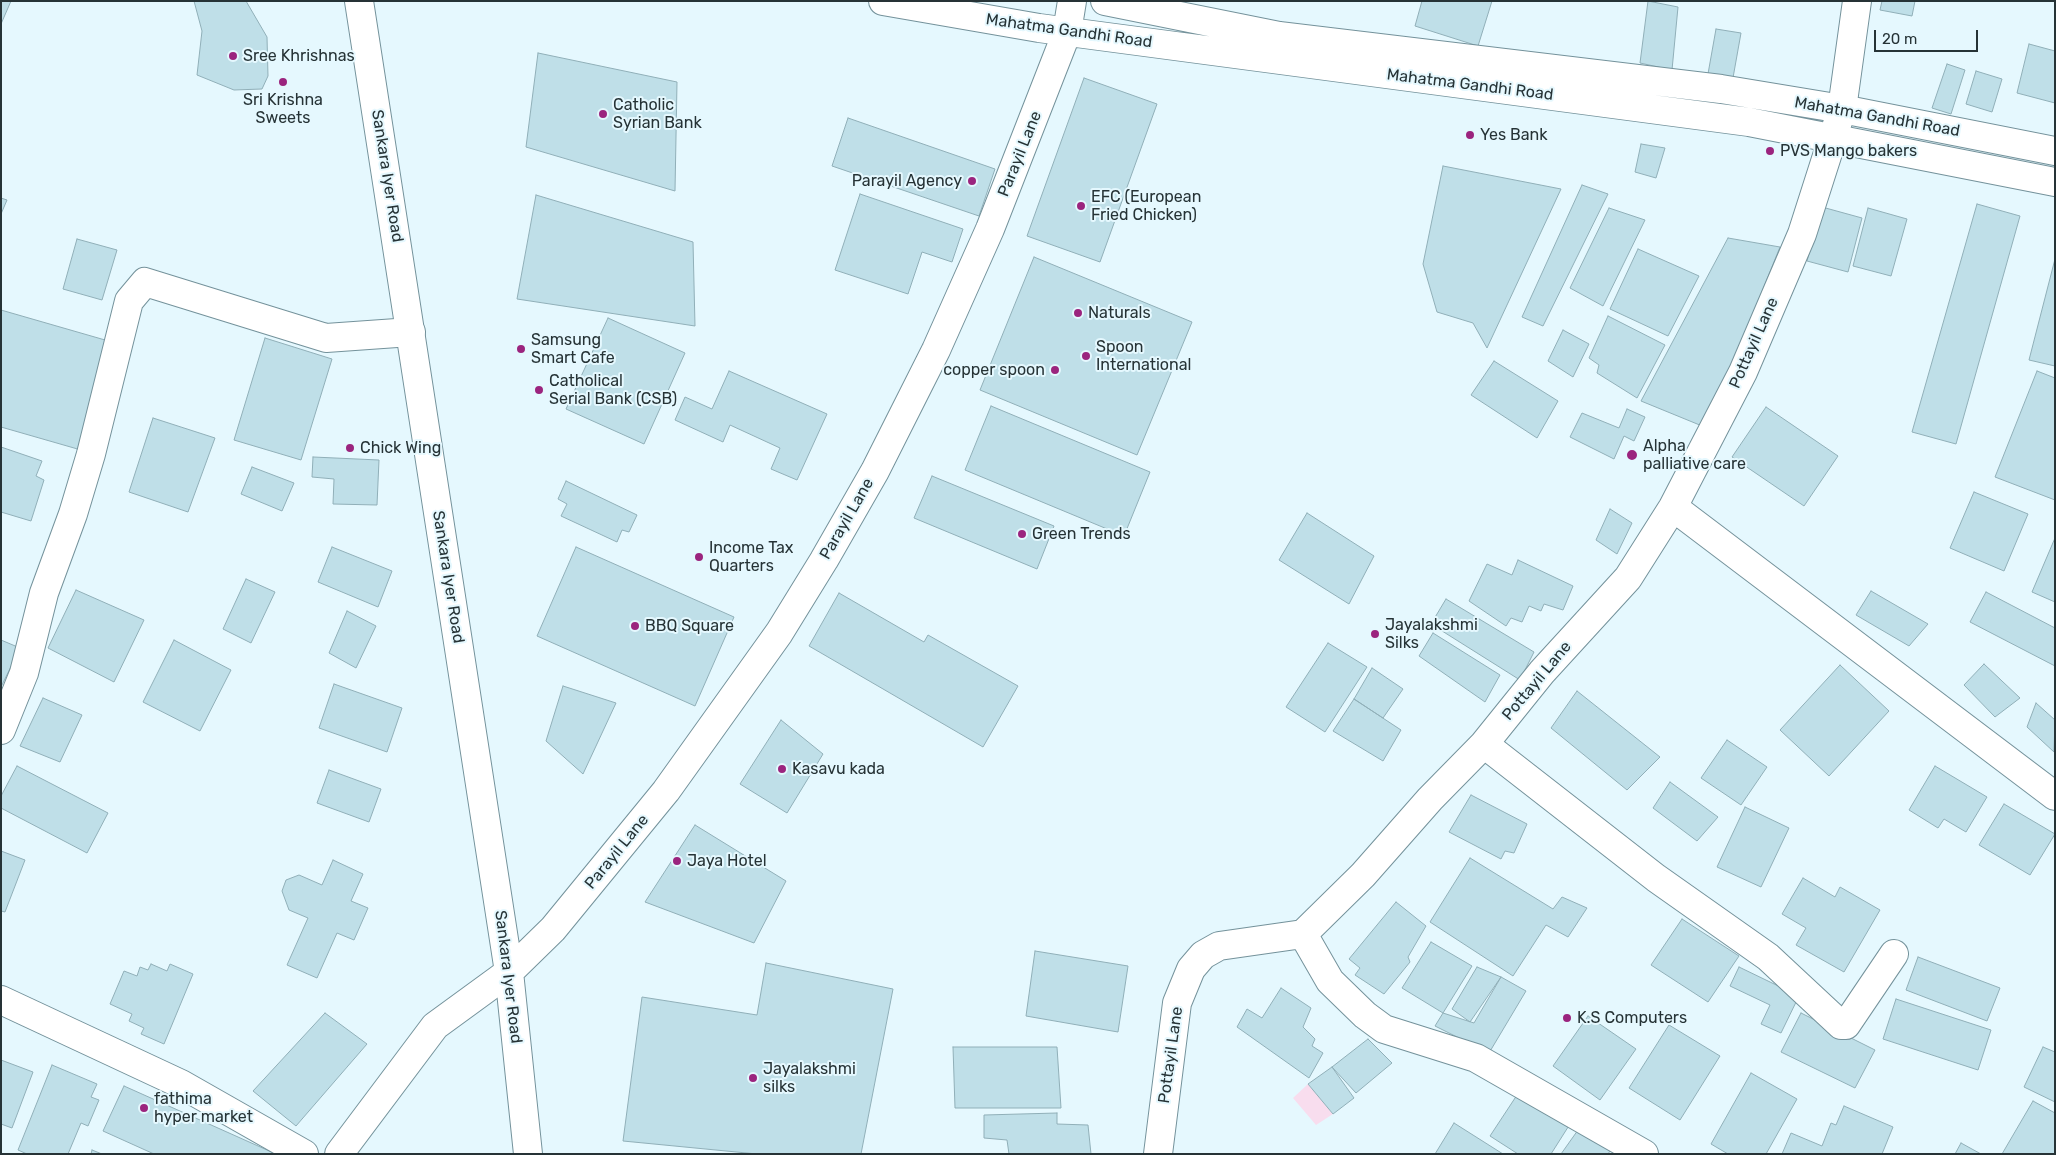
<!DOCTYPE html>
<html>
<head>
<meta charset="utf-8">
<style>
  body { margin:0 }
  #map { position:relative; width:2056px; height:1155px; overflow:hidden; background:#e5f8fe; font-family:Rubik,sans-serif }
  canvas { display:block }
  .frame { position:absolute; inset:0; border:2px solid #263336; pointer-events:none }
  .scale { position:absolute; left:1874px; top:30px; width:104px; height:22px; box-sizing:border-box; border:2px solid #263336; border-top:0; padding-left:6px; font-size:15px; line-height:18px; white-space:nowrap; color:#263336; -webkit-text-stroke:4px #e5f8fe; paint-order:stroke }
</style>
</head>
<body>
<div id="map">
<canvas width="2056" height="1155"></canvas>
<div class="frame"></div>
<div class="scale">20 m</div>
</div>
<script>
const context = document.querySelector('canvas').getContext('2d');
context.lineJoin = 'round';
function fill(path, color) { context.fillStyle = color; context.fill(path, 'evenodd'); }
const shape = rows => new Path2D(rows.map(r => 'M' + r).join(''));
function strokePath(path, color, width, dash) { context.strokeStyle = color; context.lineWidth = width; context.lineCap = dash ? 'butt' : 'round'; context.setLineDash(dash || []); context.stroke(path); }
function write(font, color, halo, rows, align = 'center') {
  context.font = font + ' Rubik,sans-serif'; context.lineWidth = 4; context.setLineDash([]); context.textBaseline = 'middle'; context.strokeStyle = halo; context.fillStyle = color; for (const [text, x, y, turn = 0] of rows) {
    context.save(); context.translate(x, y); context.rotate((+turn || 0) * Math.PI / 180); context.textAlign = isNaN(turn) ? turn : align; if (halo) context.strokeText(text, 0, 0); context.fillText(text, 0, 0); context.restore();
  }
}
fill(shape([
  [1308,1084,1333,1114,1316,1125,1293,1098]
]), '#f8ddee');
const building = shape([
  [1,1,11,1,1,24,1,1],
  [194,1,246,1,267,37,268,76,262,89,234,90,197,75,202,31,194,1],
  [1422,1,1492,1,1478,46,1415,26,1422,1],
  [1648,1,1678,7,1672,70,1640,63,1648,1],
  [1882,1,1915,1,1912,16,1880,10,1882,1],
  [1716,29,1741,33,1731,89,1706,85,1716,29],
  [2029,44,2055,51,2055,103,2017,93,2029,44],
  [538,53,677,82,675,191,526,147,538,53],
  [1947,64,1965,70,1951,114,1932,108,1947,64],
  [1976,71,2002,79,1992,112,1966,104,1976,71],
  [1084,78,1157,104,1100,262,1027,236,1084,78],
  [848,118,995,169,979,216,832,166,848,118],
  [1641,144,1665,148,1656,178,1635,172,1641,144],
  [1443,166,1561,189,1487,348,1473,323,1437,312,1423,264,1443,166],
  [1582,185,1608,194,1543,326,1522,317,1582,185],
  [860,194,963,229,952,262,922,252,908,294,835,270,860,194],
  [536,195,693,242,695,326,517,299,536,195],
  [1,198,7,200,1,214,1,198],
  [1977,204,2020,216,1956,444,1912,432,1977,204],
  [1822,207,1862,218,1848,272,1807,261,1822,207],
  [1609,208,1645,220,1603,306,1570,288,1609,208],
  [1868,208,1907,219,1891,276,1853,266,1868,208],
  [1728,238,1780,247,1707,428,1641,401,1728,238],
  [77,239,117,250,102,300,63,289,77,239],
  [1638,249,1699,276,1668,336,1610,309,1638,249],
  [1034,257,1192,322,1137,455,980,390,1034,257],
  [2055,259,2055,366,2029,360,2055,259],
  [1,310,112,342,81,450,1,427,1,310],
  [1608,316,1665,345,1637,398,1597,373,1599,365,1589,358,1608,316],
  [608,318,685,353,644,444,566,409,608,318],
  [1563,330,1589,344,1573,377,1548,361,1563,330],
  [265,338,332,359,301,460,234,440,265,338],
  [1494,361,1558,401,1537,438,1471,395,1494,361],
  [729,371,827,414,797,480,771,469,780,448,730,425,723,442,675,420,685,397,712,409,729,371],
  [2037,371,2055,378,2055,500,1995,477,2037,371],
  [991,406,1150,472,1124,536,965,470,991,406],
  [1766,407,1838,456,1804,506,1732,457,1766,407],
  [1627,409,1645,417,1634,441,1624,436,1614,459,1570,437,1582,413,1619,428,1627,409],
  [153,418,215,438,188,512,129,492,153,418],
  [1,447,42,461,36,476,44,480,31,521,1,512,1,447],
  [313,457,379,460,377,505,333,504,334,479,312,477,313,457],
  [252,467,294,483,282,511,241,494,252,467],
  [932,476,1054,526,1037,569,914,518,932,476],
  [566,481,637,515,629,532,622,530,617,542,561,516,567,504,558,499,566,481],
  [1974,492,2028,514,2004,571,1950,548,1974,492],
  [1610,509,1632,523,1617,554,1596,540,1610,509],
  [1307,513,1374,556,1349,604,1279,560,1307,513],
  [2055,538,2055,602,2032,592,2055,538],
  [332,547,392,571,378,607,318,582,332,547],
  [576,547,734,617,695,706,537,636,576,547],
  [1518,560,1573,586,1563,610,1544,604,1541,611,1529,606,1522,622,1511,618,1506,626,1469,601,1487,564,1512,575,1518,560],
  [246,579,275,592,251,643,223,629,246,579],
  [76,590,144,620,114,682,48,648,76,590],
  [1871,591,1928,624,1909,646,1856,615,1871,591],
  [1986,592,2055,628,2055,666,1970,622,1986,592],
  [839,593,924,642,928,635,1018,686,983,747,809,646,839,593],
  [1446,599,1534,652,1520,680,1431,624,1446,599],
  [347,611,376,626,356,668,329,653,347,611],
  [1433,633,1500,675,1485,702,1419,656,1433,633],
  [1,640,20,648,1,687,1,640],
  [174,640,231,670,200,731,143,702,174,640],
  [1328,643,1367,667,1325,732,1286,707,1328,643],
  [1984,664,2020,698,1995,717,1964,685,1984,664],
  [1840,665,1889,711,1829,776,1780,730,1840,665],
  [1372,668,1403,689,1383,718,1354,699,1372,668],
  [334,684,402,708,387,752,319,728,334,684],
  [563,686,616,703,583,774,546,741,563,686],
  [1577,691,1660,757,1627,790,1551,728,1577,691],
  [43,698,82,715,60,762,20,746,43,698],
  [1354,699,1401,730,1383,761,1333,731,1354,699],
  [2036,703,2055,720,2054,752,2027,727,2036,703],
  [781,720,823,754,787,813,740,784,781,720],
  [1727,740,1767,767,1741,805,1701,778,1727,740],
  [17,766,108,813,87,853,1,808,1,796,17,766],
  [1935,766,1987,797,1966,832,1944,819,1938,828,1909,810,1935,766],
  [329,770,381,789,369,822,317,803,329,770],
  [1670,782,1718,817,1697,841,1653,808,1670,782],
  [1471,795,1527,824,1514,853,1505,851,1501,859,1449,832,1471,795],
  [2004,804,2055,834,2030,875,1979,845,2004,804],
  [1745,807,1789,828,1761,887,1717,867,1745,807],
  [695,825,786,881,754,943,645,902,695,825],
  [1,851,25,860,5,912,1,911,1,851],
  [1470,858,1553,909,1562,897,1587,908,1568,937,1546,925,1513,976,1430,922,1470,858],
  [333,860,363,874,351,901,368,908,354,940,337,933,317,978,287,965,308,918,289,910,282,891,286,880,299,875,322,885,333,860],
  [1803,878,1835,897,1840,887,1880,910,1844,972,1796,945,1806,928,1782,914,1803,878],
  [1396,902,1426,926,1408,957,1410,962,1384,994,1355,975,1360,968,1349,959,1396,902],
  [1682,919,1739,956,1708,1002,1651,965,1682,919],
  [1431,942,1472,966,1443,1013,1402,988,1431,942],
  [1035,951,1128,966,1118,1032,1026,1016,1035,951],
  [1918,957,2000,988,1987,1021,1906,990,1918,957],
  [766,963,893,989,861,1154,757,1154,623,1141,642,997,757,1015,766,963],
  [151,964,167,971,170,964,193,974,164,1044,141,1034,144,1028,129,1021,132,1014,110,1004,124,971,137,976,140,967,148,970,151,964],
  [1477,967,1501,977,1470,1022,1452,1009,1477,967],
  [1739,967,1799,996,1781,1033,1761,1024,1770,1005,1730,986,1739,967],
  [1501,977,1526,991,1489,1053,1435,1026,1443,1013,1474,1023,1501,977],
  [1281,988,1311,1008,1303,1027,1315,1039,1312,1046,1323,1053,1309,1078,1237,1027,1247,1009,1262,1018,1281,988],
  [1896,999,1991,1030,1978,1070,1883,1039,1896,999],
  [325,1013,367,1044,296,1126,253,1091,325,1013],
  [1801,1013,1875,1050,1855,1088,1781,1052,1801,1013],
  [1588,1016,1636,1049,1600,1100,1553,1066,1588,1016],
  [1669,1025,1720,1056,1680,1120,1629,1088,1669,1025],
  [1368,1039,1392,1063,1356,1093,1332,1067,1368,1039],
  [953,1047,1057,1047,1061,1108,955,1108,953,1047],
  [2043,1047,2055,1052,2055,1102,2024,1087,2043,1047],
  [1,1060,33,1072,12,1128,1,1124,1,1060],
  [52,1065,97,1084,91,1097,99,1100,88,1126,81,1123,68,1154,27,1154,18,1150,52,1065],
  [1332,1067,1354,1098,1333,1114,1308,1084,1332,1067],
  [1751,1073,1797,1099,1766,1154,1728,1154,1711,1144,1751,1073],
  [124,1086,276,1154,154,1154,103,1131,124,1086],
  [1519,1092,1570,1124,1551,1154,1518,1154,1490,1136,1519,1092],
  [2033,1101,2055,1113,2055,1154,2002,1154,2033,1101],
  [1844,1106,1893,1127,1882,1154,1782,1154,1791,1133,1822,1146,1831,1123,1836,1125,1844,1106],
  [1057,1113,1057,1124,1088,1125,1091,1154,1009,1154,1007,1140,984,1138,984,1115,1057,1113],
  [1454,1123,1503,1154,1435,1154,1454,1123],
  [1583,1123,1614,1145,1608,1154,1561,1154,1583,1123],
  [1961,1143,1981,1154,1955,1154,1961,1143],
  [92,1150,102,1154,91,1154,92,1150]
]);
fill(building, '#bfdfe8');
strokePath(building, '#90afb8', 1);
const minor = shape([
  [1673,507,2055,796],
  [1,730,24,673,44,593,73,514,91,454,129,301,145,282,326,338,411,332],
  [1484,744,1656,878,1768,957,1841,1025,1846,1025,1894,954],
  [1303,934,1330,981,1365,1015,1384,1029,1476,1058,1644,1154],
  [1,1000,181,1084,304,1154],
  [339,1154,435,1026,509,972],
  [1158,1154,1177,1003,1191,969,1203,955,1219,946,1303,934,1363,875,1430,799,1484,744,1542,672,1628,578,1673,507,1743,372,1802,234,1842,109,1857,1]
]);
const major = shape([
  [359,1,509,972,528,1154],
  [883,1,1039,28,1749,122,2055,182],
  [1105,1,1279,36,1721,89,1842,109,2055,151],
  [509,972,553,929,666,791,779,633,824,560,875,471,936,350,990,229,1067,32,1072,1]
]);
strokePath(minor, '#74929b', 30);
strokePath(major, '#74929b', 30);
strokePath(minor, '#fff', 28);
strokePath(major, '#fff', 28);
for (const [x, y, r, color] of [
  [233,56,5,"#9b247e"],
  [283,82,5,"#9b247e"],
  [603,114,5,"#9b247e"],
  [1470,135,5,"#9b247e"],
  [1770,151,5,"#9b247e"],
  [972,181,5,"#9b247e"],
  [1081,206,5,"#9b247e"],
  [1078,313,5,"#9b247e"],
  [521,349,5,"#9b247e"],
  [1086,356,5,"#9b247e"],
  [1055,370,5,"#9b247e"],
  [539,390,5,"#9b247e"],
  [350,448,5,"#9b247e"],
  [1632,455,6,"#9b247e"],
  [1022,534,5,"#9b247e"],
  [699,557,5,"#9b247e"],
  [635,626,5,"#9b247e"],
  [1375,634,5,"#9b247e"],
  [782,769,5,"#9b247e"],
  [677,861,5,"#9b247e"],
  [1567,1018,5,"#9b247e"],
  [753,1078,5,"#9b247e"],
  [144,1108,5,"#9b247e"]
]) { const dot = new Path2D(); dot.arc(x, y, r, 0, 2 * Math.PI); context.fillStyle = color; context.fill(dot); strokePath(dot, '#e5f8fe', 2); }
write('16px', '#263336', '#e5f8fe', [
  ["Mahatma Gandhi Road",1069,31,8],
  ["Mahatma Gandhi Road",1470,85,7],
  ["Mahatma Gandhi Road",1877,117,10],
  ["Parayil Lane",1020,154,-68],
  ["Sankara Iyer Road",387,176,81],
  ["Pottayil Lane",1754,343,-66],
  ["Parayil Lane",847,519,-60],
  ["Sankara Iyer Road",448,577,81],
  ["Pottayil Lane",1537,681,-50],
  ["Parayil Lane",617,852,-51],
  ["Sankara Iyer Road",508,977,83],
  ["Pottayil Lane",1171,1055,-82]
]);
write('16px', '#263336', '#e5f8fe', [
  ["Sree Khrishnas",243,56],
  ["Sri Krishna",283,100,"center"],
  ["Sweets",283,118,"center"],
  ["Catholic",613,105],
  ["Syrian Bank",613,123],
  ["Yes Bank",1480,135],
  ["PVS Mango bakers",1780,151],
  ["Parayil Agency",962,181,"right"],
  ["EFC (European",1091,197],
  ["Fried Chicken)",1091,215],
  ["Naturals",1088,313],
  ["Samsung",531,340],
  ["Smart Cafe",531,358],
  ["Spoon",1096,347],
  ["International",1096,365],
  ["copper spoon",1045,370,"right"],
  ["Catholical",549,381],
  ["Serial Bank (CSB)",549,399],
  ["Alpha",1643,446],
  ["palliative care",1643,464],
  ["Chick Wing",360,448],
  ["Green Trends",1032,534],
  ["Income Tax",709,548],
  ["Quarters",709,566],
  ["Jayalakshmi",1385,625],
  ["Silks",1385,643],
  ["BBQ Square",645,626],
  ["Kasavu kada",792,769],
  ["Jaya Hotel",687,861],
  ["K.S Computers",1577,1018],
  ["Jayalakshmi",763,1069],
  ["silks",763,1087],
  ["fathima",154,1099],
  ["hyper market",154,1117]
], 'left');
</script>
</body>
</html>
